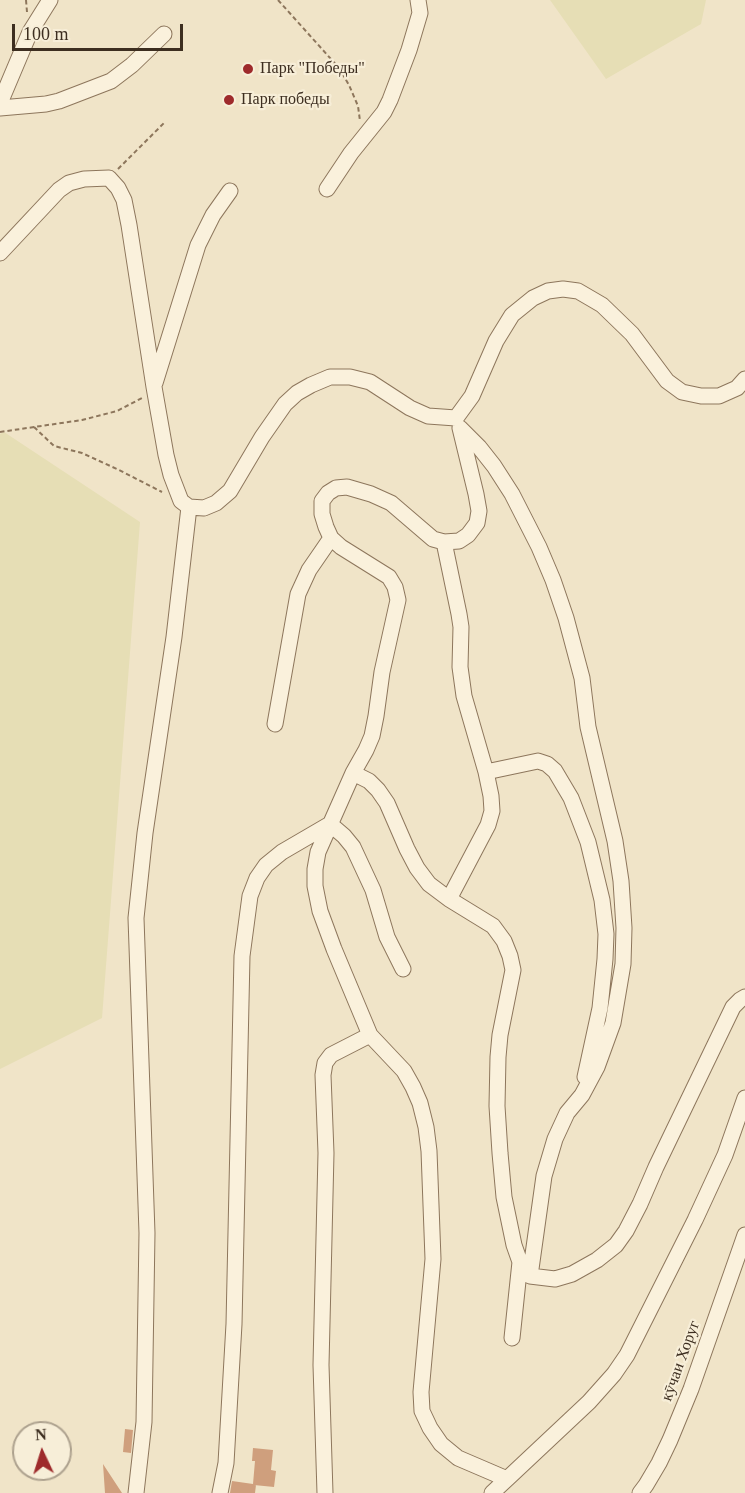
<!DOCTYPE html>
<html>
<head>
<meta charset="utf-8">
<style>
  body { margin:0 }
  #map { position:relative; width:745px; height:1493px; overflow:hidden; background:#f0e4c8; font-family:Georgia,serif }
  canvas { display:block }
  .north { position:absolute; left:12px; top:1421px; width:60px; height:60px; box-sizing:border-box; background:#f7eed8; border:2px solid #ada18e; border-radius:50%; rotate:356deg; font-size:16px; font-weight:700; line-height:24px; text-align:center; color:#3d2e20 }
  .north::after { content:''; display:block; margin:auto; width:21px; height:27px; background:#9e2a2b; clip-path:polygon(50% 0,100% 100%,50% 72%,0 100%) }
  .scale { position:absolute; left:12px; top:24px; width:171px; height:27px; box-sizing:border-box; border:3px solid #3d2e20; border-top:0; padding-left:8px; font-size:18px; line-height:21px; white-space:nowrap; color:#3d2e20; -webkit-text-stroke:4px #f7eed8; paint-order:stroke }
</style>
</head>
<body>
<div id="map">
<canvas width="745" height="1493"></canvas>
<div class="north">N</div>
<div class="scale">100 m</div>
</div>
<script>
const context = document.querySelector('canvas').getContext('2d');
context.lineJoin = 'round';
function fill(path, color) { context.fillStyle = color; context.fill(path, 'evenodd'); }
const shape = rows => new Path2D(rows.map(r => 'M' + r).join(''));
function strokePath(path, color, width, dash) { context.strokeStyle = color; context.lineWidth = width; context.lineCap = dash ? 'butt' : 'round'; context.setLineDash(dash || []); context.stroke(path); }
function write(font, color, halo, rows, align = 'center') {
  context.font = font + ' Georgia,serif'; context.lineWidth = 4.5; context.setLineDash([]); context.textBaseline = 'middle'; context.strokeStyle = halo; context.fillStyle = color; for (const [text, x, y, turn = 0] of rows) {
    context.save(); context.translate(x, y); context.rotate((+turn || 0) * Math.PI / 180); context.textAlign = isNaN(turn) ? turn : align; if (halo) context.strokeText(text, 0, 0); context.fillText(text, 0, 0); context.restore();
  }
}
fill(shape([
  [550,0,706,0,701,24,606,79],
  [4,432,140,522,102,1018,0,1069,0,434]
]), '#e6deb5');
fill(shape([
  [125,1429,133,1430,131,1453,123,1452],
  [253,1448,273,1450,271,1470,276,1471,274,1487,254,1485,256,1485,255,1493,230,1493,232,1481,253,1484,255,1461,252,1461],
  [103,1464,122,1493,105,1493]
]), '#cf9f7d');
const minor = shape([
  [0,103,30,32,50,0],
  [0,108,46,104,59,101,111,81,132,65,164,34],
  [327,189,351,153,384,112,390,100,409,50,420,13,418,0],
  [0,253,59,190,69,183,84,179,109,178,118,188,124,200,129,225,154,387,166,455,171,475,181,501,189,507,204,508,216,503,230,491,262,437,285,404,297,393,311,385,330,377,350,377,370,382,410,408,428,416,456,418],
  [155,383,198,245,213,215,230,191],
  [456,418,472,396,496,341,512,315,533,298,548,291,563,289,578,291,602,305,632,334,667,381,682,392,701,396,719,396,737,388,745,379],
  [460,428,479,447,494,466,512,494,539,547,553,580,566,618,582,678,588,727,615,841,621,881,624,928,623,964,613,1023,597,1067,582,1095,567,1113,555,1139,544,1176,530,1276],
  [444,542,459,614,461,627,460,667,464,696,486,772,491,796,492,811,488,825,449,899],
  [275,724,298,594,309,570,331,538],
  [486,772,538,761,547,764,555,771,571,798,588,842,602,900,606,934,605,959,600,1008,585,1077],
  [353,773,366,750,372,736,376,716,382,672,398,600,395,587,389,577,341,547,331,538,326,527,322,514,322,501,328,493,336,488,347,487,371,494,391,503,433,539,444,542,459,541,468,535,477,523,479,511,476,494,460,428],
  [370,1035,334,949,320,911,315,886,315,869,318,852,353,773,369,781,378,790,387,803,407,849,417,868,429,884,449,899,493,926,504,941,510,956,513,970,500,1035,498,1057,497,1106,500,1153,504,1197,514,1245,520,1262,530,1276,555,1279,572,1274,597,1260,616,1245,626,1231,640,1204,656,1167,733,1007,740,1000,745,997],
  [512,1338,520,1262],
  [507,1479,589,1402,614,1374,627,1355,695,1220,725,1155,745,1098],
  [136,1493,144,1422,147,1233,136,918,145,833,174,637,189,507],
  [220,1493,226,1463,234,1324,242,956,250,896,257,878,266,865,282,852,330,824,344,836,353,847,373,890,387,937,403,969],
  [325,1493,321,1365,326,1153,323,1075,325,1063,331,1055,370,1035,404,1071,413,1087,420,1103,426,1127,429,1151,433,1259,421,1392,422,1411,430,1428,441,1444,458,1458,507,1479,492,1493],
  [640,1493,646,1485,659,1463,670,1440,691,1389,745,1235]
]);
strokePath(minor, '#8d765c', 17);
strokePath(shape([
  [26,0,27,12],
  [278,0,339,68,349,85,358,106,360,121],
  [118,169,165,122],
  [34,427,54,446,82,453,119,470,162,492],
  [0,432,82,420,117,411,142,398]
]), '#8d765c', 2, [4.5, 3]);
strokePath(minor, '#faf1dc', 15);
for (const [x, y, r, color] of [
  [248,69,6,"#9e2a2b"],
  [229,100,6,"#9e2a2b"]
]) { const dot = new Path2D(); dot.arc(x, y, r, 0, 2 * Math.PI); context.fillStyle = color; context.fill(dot); strokePath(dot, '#f7eed8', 2); }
write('16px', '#3d2e20', '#f7eed8', [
  ["Парк \"Победы\"",260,69],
  ["Парк победы",241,100]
], 'left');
write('16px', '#3d2e20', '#f7eed8', [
  ["кӯчаи Хоруг",681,1361,-70]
]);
</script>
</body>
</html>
